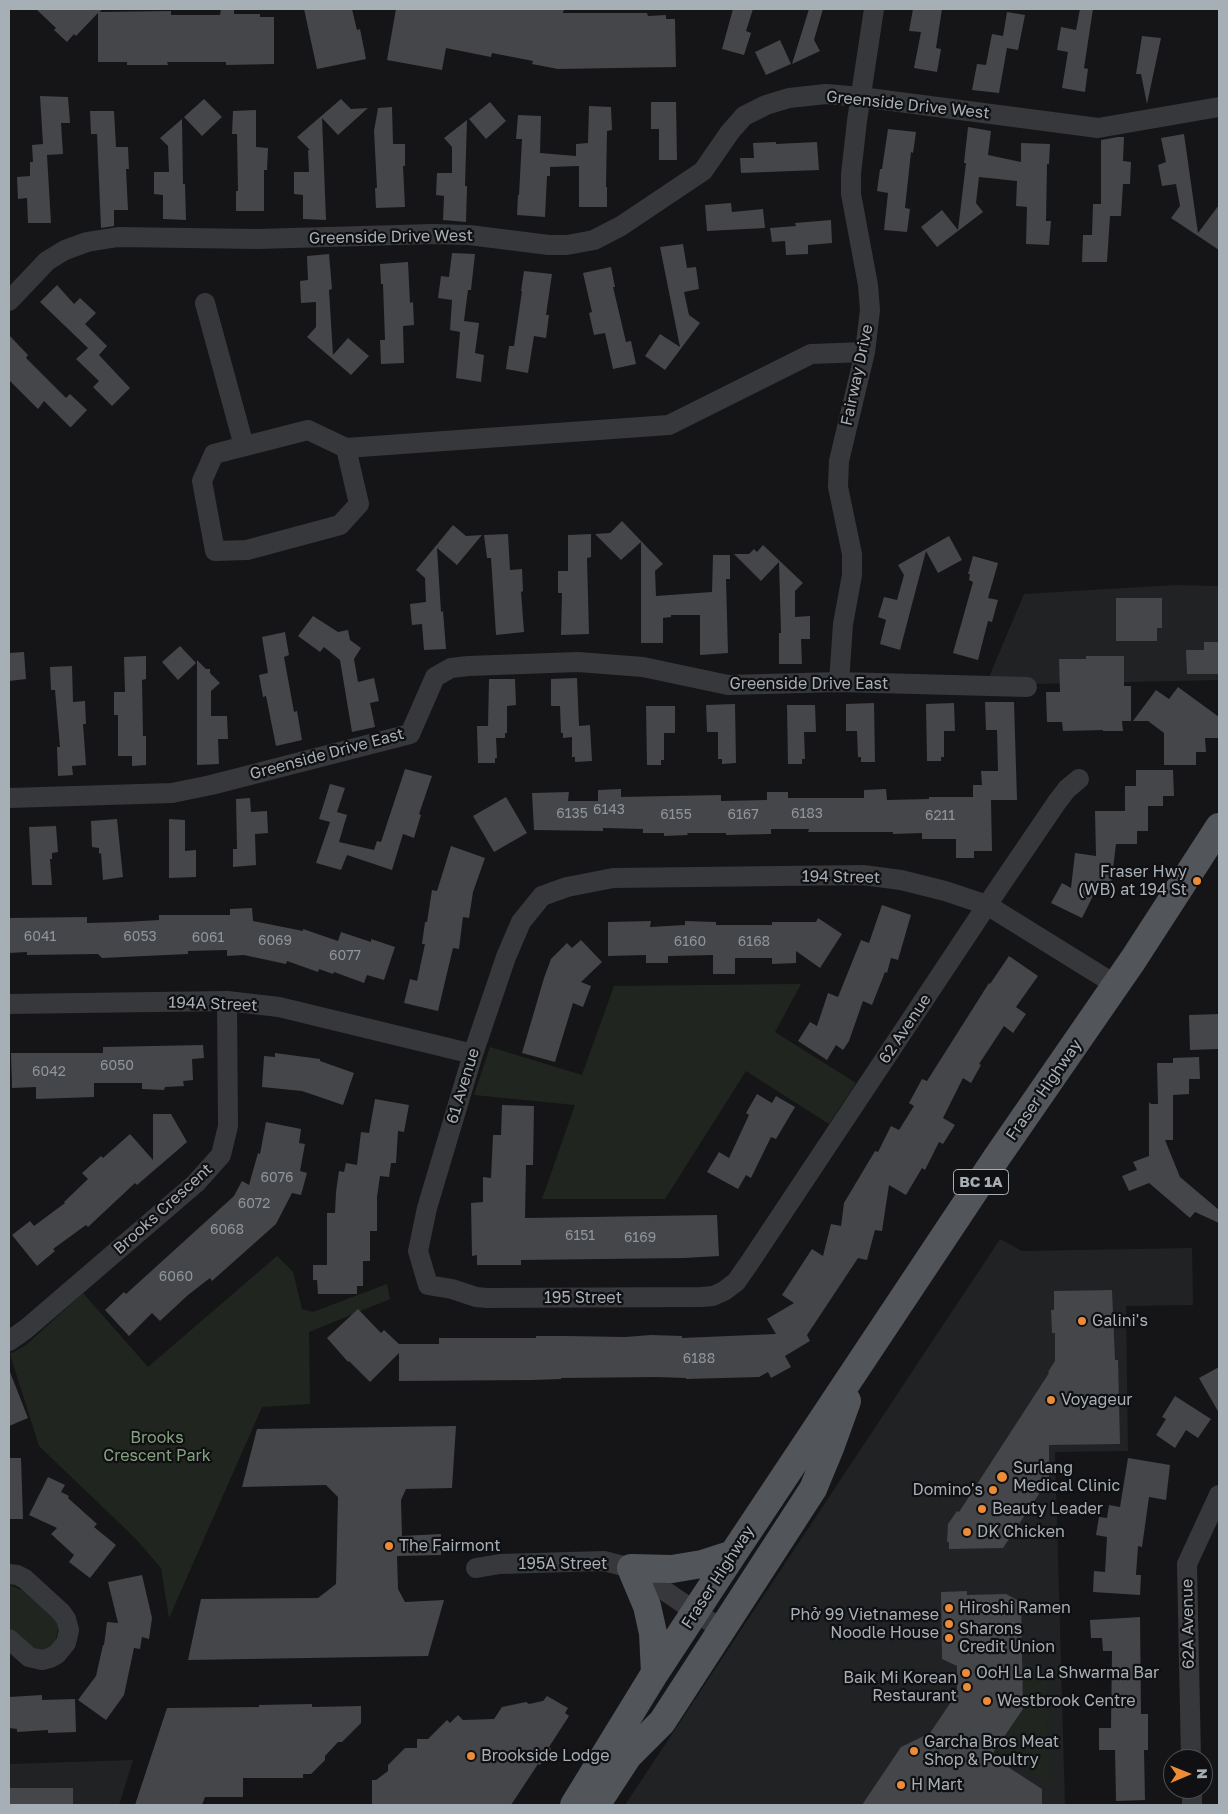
<!DOCTYPE html>
<html>
<head>
<meta charset="utf-8">
<style>
  body { margin:0 }
  #map { position:relative; width:1228px; height:1814px; overflow:hidden; background:#151517; font-family:"Golos Text",sans-serif }
  canvas { display:block }
  .frame { position:absolute; inset:0; border:10px solid #a7afb6; pointer-events:none }
  .north { position:absolute; left:1163px; top:1749px; width:50px; height:50px; box-sizing:border-box; background:#101012; border:1px solid #4c5054; border-radius:50%; rotate:89deg; font-size:14px; font-weight:700; line-height:20px; text-align:center; color:#a7afb6 }
  .north::after { content:''; display:block; margin:auto; width:18px; height:22px; background:#ec8b38; clip-path:polygon(50% 0,100% 100%,50% 72%,0 100%) }
</style>
</head>
<body>
<div id="map">
<canvas width="1228" height="1814"></canvas>
<div class="frame"></div>
<div class="north">N</div>
</div>
<script>
const context = document.querySelector('canvas').getContext('2d');
context.lineJoin = 'round';
function fill(path, color) { context.fillStyle = color; context.fill(path, 'evenodd'); }
const shape = rows => new Path2D(rows.map(r => 'M' + r).join(''));
function strokePath(path, color, width, dash) { context.strokeStyle = color; context.lineWidth = width; context.lineCap = dash ? 'butt' : 'round'; context.setLineDash(dash || []); context.stroke(path); }
function write(font, color, halo, rows, align = 'center') {
  context.font = font + ' "Golos Text",sans-serif'; context.lineWidth = 4.5; context.setLineDash([]); context.textBaseline = 'middle'; context.strokeStyle = halo; context.fillStyle = color; for (const [text, x, y, turn = 0] of rows) {
    context.save(); context.translate(x, y); context.rotate((+turn || 0) * Math.PI / 180); context.textAlign = isNaN(turn) ? turn : align; if (halo) context.strokeText(text, 0, 0); context.fillText(text, 0, 0); context.restore();
  }
}
fill(shape([
  [1175,585,1219,586,1219,680,1038,684,989,677,1024,594],
  [1000,1239,1022,1251,1192,1248,1193,1305,1126,1306,1128,1451,1055,1452,1065,1805,625,1805],
  [133,1760,119,1805,9,1805,9,1764]
]), '#212224');
fill(shape([
  [801,984,775,1032,856,1083,829,1124,746,1071,665,1199,542,1199,575,1105,474,1095,490,1047,582,1075,614,986],
  [277,1256,293,1272,302,1309,313,1312,387,1284,390,1299,309,1332,310,1404,262,1407,169,1618,161,1568,135,1538,39,1446,10,1354,26,1345,83,1293,148,1367],
  [9,1585,22,1590,56,1620,58,1629,55,1645,42,1652,26,1647,9,1627],
  [1022,1677,1046,1677,1049,1784,996,1749,1023,1709]
]), '#20261f');
fill(shape([
  [36,9,102,9,100,12,171,11,171,15,220,15,221,9,234,9,234,14,260,14,260,17,274,17,274,64,226,65,226,62,167,62,168,65,127,65,127,62,98,62,98,13,76,36,74,34,67,42,54,30,56,28],
  [304,9,352,9,357,30,360,29,366,59,317,69],
  [396,9,564,9,563,13,647,13,648,16,666,15,666,19,675,19,676,67,558,69,532,64,533,61,492,53,491,57,446,48,442,70,387,60],
  [733,9,753,9,746,31,751,33,744,55,722,49],
  [809,9,823,9,814,40,820,51,792,64],
  [913,9,942,9,936,48,941,49,937,72,914,68,921,32,909,31],
  [1080,9,1093,9,1084,68,1088,69,1085,92,1062,88,1068,52,1057,50,1061,27,1076,30],
  [1007,12,1025,15,1018,50,1007,48,999,93,972,90,977,64,986,65,992,34,1003,36],
  [1142,36,1161,38,1147,104,1141,74,1136,74],
  [780,40,791,64,766,75,755,52],
  [40,96,68,97,70,123,61,123,63,154,47,155,51,223,28,223,27,198,18,199,17,177,30,176,30,162,33,162,32,145,43,144],
  [204,99,222,117,202,136,184,117],
  [341,99,351,109,368,108,338,135,322,118,326,220,303,219,303,195,294,194,294,172,309,172,308,150,310,150,297,137],
  [490,102,506,121,486,139,469,119],
  [651,102,676,102,677,160,659,160,659,129,651,129],
  [589,106,611,107,612,130,607,131,606,187,607,187,607,207,579,207,579,166,550,167,550,176,547,176,545,217,517,215,518,195,519,195,522,139,516,139,518,115,541,116,540,153,576,156,576,144,588,143],
  [392,107,393,144,405,144,405,166,403,166,405,207,376,208,375,188,377,188,374,131,378,108],
  [256,110,256,147,268,148,267,170,264,170,264,211,236,211,236,191,238,191,237,134,232,134,233,111],
  [90,111,114,111,116,147,128,147,129,169,126,169,128,210,114,210,114,226,101,228,97,134,91,134],
  [182,119,183,184,185,184,186,220,163,219,163,195,154,194,154,172,169,172,168,146,160,138],
  [467,120,465,186,467,186,466,222,443,220,444,196,436,195,437,173,452,173,452,147,444,138],
  [968,127,991,131,988,155,1021,162,1021,143,1050,144,1049,164,1047,164,1046,221,1051,221,1049,245,1026,244,1027,207,1016,206,1017,181,979,177,976,203,983,212,937,247,921,227,942,210,958,230,966,163,964,163],
  [888,129,916,132,913,153,911,152,905,208,910,209,907,232,884,230,888,193,877,191,880,169,882,169],
  [1184,134,1198,233,1219,205,1219,250,1171,218,1180,206,1176,184,1162,186,1158,165,1166,162,1161,138],
  [1118,137,1124,137,1123,161,1131,162,1130,184,1123,184,1121,216,1110,216,1107,262,1082,262,1083,235,1092,235,1093,204,1101,204,1101,140],
  [776,142,776,144,817,142,819,170,741,173,740,158,754,158,753,143],
  [731,203,732,212,763,209,765,228,707,231,705,205],
  [831,220,832,243,808,245,808,254,786,255,785,241,772,242,770,228,796,226,795,223],
  [683,244,687,268,696,267,699,289,684,292,689,315,700,323,665,370,645,356,660,334,680,347,660,247],
  [452,253,475,254,471,290,468,290,464,321,479,323,475,353,484,355,481,382,456,378,460,332,450,330,452,300,438,298,441,276,449,277],
  [329,254,332,289,329,290,333,355,348,338,369,356,351,375,307,337,316,327,316,302,301,303,300,281,308,280,307,256],
  [408,262,410,303,413,302,414,325,403,326,404,363,381,364,380,340,385,340,383,284,381,284,380,264],
  [611,267,615,287,613,287,626,342,631,341,636,364,613,369,605,333,594,335,589,313,592,312,583,273],
  [524,271,552,274,546,315,549,315,546,338,534,336,528,373,506,369,509,346,514,346,522,291,521,291],
  [57,285,74,304,80,298,96,313,85,324,107,346,99,355,130,388,112,406,93,387,99,381,76,359,88,348,40,302],
  [9,335,28,355,26,358,66,398,70,394,87,410,71,427,70,427,44,401,38,409,9,380],
  [622,521,663,564,655,571,656,596,712,592,713,555,730,555,730,579,726,579,728,653,700,655,700,615,671,615,671,617,663,618,663,643,641,643,641,542,621,560,595,534,610,533],
  [453,525,466,536,482,535,457,565,437,548,441,612,443,611,446,649,424,650,422,624,412,625,410,604,426,602,425,578,416,570],
  [508,534,510,570,522,569,523,591,521,592,524,632,496,635,491,558,487,558,484,535],
  [591,534,591,557,587,558,589,634,561,635,562,593,558,593,558,571,568,571,568,535],
  [949,536,962,560,938,573,926,551,900,650,880,644,886,620,878,617,884,597,897,600,904,575,898,565],
  [763,545,803,583,795,591,795,617,810,616,810,639,801,639,802,664,779,664,779,633,781,633,779,562,761,581,734,554,749,554,754,549,757,552],
  [973,556,998,563,988,598,998,600,992,622,988,621,978,660,953,653,973,582,969,580,970,574,968,574],
  [1116,598,1162,598,1162,628,1157,628,1157,641,1116,641],
  [313,616,338,632,348,630,350,640,361,648,354,659,358,682,374,678,379,701,370,703,375,727,352,732,340,660,324,647,320,652,298,636],
  [285,632,289,655,284,657,294,712,297,711,302,740,276,746,266,696,263,697,259,675,268,673,262,637],
  [1204,642,1219,642,1219,674,1187,674,1186,650,1204,650],
  [180,646,196,663,178,680,162,662],
  [24,652,26,679,9,681,9,653],
  [146,656,146,679,142,680,143,736,146,736,146,765,132,766,132,756,118,756,118,715,114,715,114,692,125,692,124,657],
  [1086,656,1124,656,1124,686,1131,686,1131,721,1122,721,1123,731,1103,731,1103,730,1063,731,1062,722,1047,722,1046,692,1060,692,1059,659,1086,659],
  [197,660,206,669,210,669,210,673,220,683,211,691,211,716,227,716,228,739,218,739,219,764,197,765],
  [72,666,73,702,85,701,86,724,83,724,86,765,72,766,73,775,58,776,57,747,60,747,55,690,51,690,50,667],
  [577,678,579,726,590,725,592,761,575,762,575,757,572,757,572,737,563,738,563,733,561,733,560,706,551,706,551,679],
  [489,679,515,679,516,705,507,706,507,733,505,733,505,738,496,738,497,758,495,758,495,763,478,763,477,726,488,726],
  [1178,687,1219,717,1219,738,1205,738,1206,752,1196,752,1196,765,1164,765,1164,733,1148,721,1133,721,1156,690,1169,699],
  [985,702,1014,702,1017,800,991,800,992,851,974,851,974,858,956,858,956,839,922,839,922,833,893,834,893,832,808,832,809,829,771,829,771,834,726,835,726,833,687,833,688,835,664,836,664,833,643,833,643,829,603,828,603,831,534,830,532,793,569,792,568,801,598,801,598,790,621,789,621,797,721,795,721,801,767,800,767,792,788,792,788,798,864,798,864,790,886,789,887,800,929,799,929,797,973,797,973,785,982,785,981,771,998,771,997,730,986,730],
  [874,703,875,762,861,762,861,757,858,757,857,731,846,731,846,704],
  [954,703,955,731,944,731,944,757,941,757,941,761,927,761,926,704],
  [735,704,736,763,722,764,722,759,718,759,718,732,707,732,706,705],
  [787,705,815,705,816,732,804,732,805,759,802,759,802,764,788,764],
  [646,706,675,706,675,733,664,733,664,760,661,760,661,765,647,765],
  [405,769,432,776,419,814,421,815,414,838,403,834,392,870,347,855,341,870,316,863,330,822,319,819,330,784,345,788,337,812,347,815,339,842,374,850,377,841,381,842],
  [1136,770,1173,770,1174,796,1163,796,1163,806,1148,806,1148,831,1137,831,1137,844,1116,844,1111,885,1099,884,1082,918,1051,903,1062,883,1071,888,1075,853,1096,856,1095,811,1125,811,1125,786,1136,786],
  [506,797,527,833,494,852,473,816],
  [250,798,251,812,267,811,268,833,255,834,256,865,233,867,233,849,237,849,236,799],
  [117,819,123,877,103,880,101,853,99,854,99,848,92,847,91,821],
  [169,819,185,820,185,851,196,850,196,877,169,878],
  [56,826,58,852,52,853,52,859,50,859,52,885,32,885,29,827],
  [451,846,485,858,473,892,469,918,463,917,459,949,453,948,438,1011,404,1003,410,979,417,981,425,944,422,944,425,922,427,922,432,890,437,891],
  [882,905,911,915,898,960,891,958,887,973,885,972,872,1005,863,1001,849,1041,843,1050,836,1045,827,1060,798,1041,810,1022,817,1026,828,993,838,997,861,940,869,943],
  [252,908,253,921,303,931,303,929,338,941,341,932,371,942,371,939,395,947,384,980,367,975,364,983,334,972,333,974,319,969,318,972,287,961,286,964,244,955,227,956,227,950,188,951,188,954,102,958,98,954,27,955,27,952,9,953,9,918,87,917,87,923,125,922,159,920,159,915,230,915,230,909],
  [818,918,842,934,820,968,796,951,796,963,772,964,772,958,735,958,735,974,713,974,713,955,668,956,668,963,646,963,646,955,608,956,608,922,651,921,650,927,685,925,685,921,716,922,716,925,772,925,772,922,816,922],
  [581,940,602,962,581,982,591,986,583,1007,573,1003,555,1062,522,1053,544,978,551,959,567,943,572,948],
  [1009,956,1038,976,1016,1007,1026,1014,1013,1033,1004,1026,979,1064,981,1065,971,1083,963,1078,943,1118,955,1125,943,1144,939,1142,925,1170,922,1168,906,1195,889,1185,882,1231,875,1230,867,1260,858,1258,807,1335,810,1341,785,1356,791,1367,771,1378,768,1372,759,1377,686,1379,686,1378,656,1377,561,1378,561,1379,532,1380,399,1381,399,1353,370,1382,349,1361,348,1362,327,1338,358,1309,381,1333,384,1330,399,1344,439,1344,439,1338,536,1338,536,1336,566,1336,625,1337,651,1335,682,1336,682,1338,776,1334,767,1319,794,1303,782,1295,812,1249,823,1256,831,1224,841,1226,844,1203,875,1151,878,1152,891,1126,899,1130,914,1106,909,1103,922,1079,927,1081,989,983,990,984],
  [1219,1014,1218,1049,1190,1050,1189,1015],
  [203,1045,204,1058,192,1059,193,1080,183,1081,184,1086,165,1087,164,1090,142,1089,142,1083,94,1083,94,1097,36,1099,36,1087,12,1088,11,1053,103,1053,103,1047],
  [275,1053,320,1059,320,1061,354,1073,343,1105,302,1091,262,1087,264,1056,275,1057],
  [1199,1057,1200,1079,1189,1079,1189,1094,1173,1095,1173,1140,1165,1140,1180,1177,1219,1210,1219,1223,1195,1212,1190,1218,1149,1183,1129,1191,1122,1176,1137,1170,1133,1162,1149,1156,1149,1102,1151,1104,1158,1104,1157,1063,1173,1063,1173,1058],
  [757,1094,772,1103,776,1096,795,1107,776,1139,771,1137,751,1178,746,1175,738,1189,707,1172,719,1152,729,1158,749,1115,746,1113],
  [375,1099,409,1105,404,1132,398,1131,396,1163,391,1163,389,1177,380,1176,377,1197,377,1231,370,1231,370,1261,363,1261,363,1286,357,1286,357,1294,318,1294,317,1280,313,1280,313,1265,327,1265,327,1213,335,1213,336,1192,339,1171,344,1172,346,1163,357,1165,361,1132,369,1133],
  [502,1105,534,1106,533,1165,526,1165,525,1218,717,1215,719,1256,684,1258,521,1260,521,1265,477,1265,477,1255,472,1256,471,1203,483,1202,483,1177,491,1178,493,1135,501,1135],
  [153,1114,171,1114,187,1142,137,1185,135,1183,88,1227,86,1225,53,1249,55,1251,37,1266,12,1235,30,1221,34,1226,65,1203,64,1202,88,1179,82,1173,101,1156,103,1158,130,1134,153,1160],
  [266,1122,301,1129,299,1143,305,1144,300,1171,307,1173,301,1195,292,1193,276,1224,212,1281,210,1278,188,1295,160,1321,152,1313,129,1336,105,1310,124,1292,126,1294,234,1196,242,1181,249,1185,258,1153,260,1154],
  [1112,1290,1115,1360,1118,1360,1120,1444,1049,1445,1049,1479,1003,1548,949,1549,949,1542,947,1542,948,1524,957,1511,959,1512,1049,1373,1048,1372,1055,1361,1055,1333,1052,1333,1051,1310,1054,1310,1054,1291],
  [1219,1367,1219,1413,1199,1378],
  [10,1372,28,1418,9,1426,9,1373],
  [1175,1396,1211,1419,1198,1438,1186,1430,1175,1448,1156,1435,1166,1419,1162,1417],
  [456,1426,452,1488,406,1489,401,1500,402,1536,441,1534,441,1555,397,1556,398,1589,405,1602,444,1600,428,1656,188,1660,201,1599,318,1598,336,1584,338,1497,326,1485,242,1487,257,1429],
  [9,1458,21,1458,23,1519,9,1519],
  [1128,1458,1170,1465,1166,1500,1149,1497,1142,1547,1138,1546,1136,1575,1141,1575,1140,1595,1093,1592,1094,1571,1105,1572,1107,1537,1096,1535,1099,1517,1107,1518,1109,1505,1120,1507],
  [48,1477,65,1485,61,1492,69,1496,68,1498,97,1524,94,1527,116,1545,90,1578,69,1562,74,1555,51,1534,57,1528,29,1515],
  [142,1575,152,1618,149,1639,142,1637,140,1649,134,1648,124,1695,106,1720,78,1700,96,1676,103,1645,104,1645,107,1622,118,1623,108,1582],
  [967,1591,967,1595,1006,1594,1021,1602,1023,1709,991,1756,1042,1789,1042,1805,862,1805,901,1747,930,1733,957,1693,957,1666,942,1659,941,1592],
  [1140,1617,1141,1714,1148,1714,1148,1750,1144,1750,1145,1800,1116,1801,1115,1750,1099,1750,1099,1728,1111,1728,1112,1651,1103,1651,1102,1638,1091,1638,1090,1620],
  [42,1695,42,1700,75,1699,76,1732,48,1733,48,1730,17,1732,17,1729,9,1728,9,1697],
  [547,1696,568,1708,565,1713,569,1716,549,1747,551,1749,540,1765,538,1764,511,1805,372,1804,372,1780,376,1780,388,1771,388,1765,405,1748,417,1748,417,1739,428,1739,447,1720,450,1723,458,1715,463,1720,494,1719,502,1707,526,1702,529,1704,543,1701],
  [312,1704,312,1707,361,1706,361,1723,342,1742,338,1742,325,1756,325,1760,311,1774,303,1774,303,1778,243,1778,243,1797,205,1797,202,1805,135,1805,167,1708,259,1707,259,1705],
  [9,1788,73,1788,73,1805,9,1805]
]), '#44464a');
strokePath(shape([
  [9,301,47,261,65,250,87,242,118,237,257,239,432,234,469,235,549,245,567,245,594,240,621,226,703,171,730,132,744,116,766,105,789,98,826,94,861,97,1098,128,1219,107],
  [205,303,244,446],
  [346,448,359,504,340,525,247,550,215,551,202,481,214,454,308,430,346,448,669,425,811,354,865,352],
  [839,682,843,624,852,575,852,554,838,487,839,461,865,352,870,310,868,285,851,194,851,174,857,121,874,9],
  [1079,779,1067,789,1057,802,987,905,750,1262,736,1282,724,1291,713,1296,701,1297,487,1298,476,1297,452,1289,428,1285,418,1251,427,1208,473,1054,506,957,521,922,542,896,567,887,613,878,863,875,901,880,945,891,987,905,1116,985],
  [9,798,172,793,211,785,410,734,435,677,451,668,468,666,578,662,643,667,728,685,839,682,1027,687],
  [9,1004,227,1001,279,1007,473,1054],
  [9,1341,26,1329,196,1183,221,1155,228,1126,227,1001],
  [476,1568,500,1564,604,1561,631,1568,721,1629],
  [9,1574,17,1575,25,1579,61,1612,66,1619,69,1630,66,1643,57,1654,50,1658,42,1660,29,1657,9,1639],
  [1191,1759,1187,1564,1219,1495],
  [1192,1789,1192,1805]
]), '#36383c', 20);
strokePath(shape([
  [655,1673,653,1633,647,1606,631,1568,672,1569,702,1564,733,1554],
  [574,1805,655,1673,733,1554,997,1157,1133,960,1219,827],
  [596,1805,628,1756,662,1722,813,1489,830,1448,847,1401]
]), '#52565a', 28);
for (const [x, y, r, color] of [
  [1197,881,5,"#ec8b38"],
  [1082,1321,5,"#ec8b38"],
  [1051,1400,5,"#ec8b38"],
  [1002,1477,6,"#ec8b38"],
  [993,1490,5,"#ec8b38"],
  [982,1509,5,"#ec8b38"],
  [967,1532,5,"#ec8b38"],
  [389,1546,5,"#ec8b38"],
  [949,1608,5,"#ec8b38"],
  [949,1624,5,"#ec8b38"],
  [949,1638,5,"#ec8b38"],
  [966,1673,5,"#ec8b38"],
  [967,1687,5,"#ec8b38"],
  [987,1701,5,"#ec8b38"],
  [914,1751,5,"#ec8b38"],
  [471,1756,5,"#ec8b38"],
  [901,1785,5,"#ec8b38"]
]) { const dot = new Path2D(); dot.arc(x, y, r, 0, 2 * Math.PI); context.fillStyle = color; context.fill(dot); strokePath(dot, '#101012', 2); }
write('14px', '#8e959b', null, [
  ["6143",609,810],
  ["6135",572,814],
  ["6183",807,814],
  ["6155",676,815],
  ["6167",743,815],
  ["6211",940,816],
  ["6041",40,937],
  ["6053",140,937],
  ["6061",208,938],
  ["6069",275,941],
  ["6160",690,942],
  ["6168",754,942],
  ["6077",345,956],
  ["6050",117,1066],
  ["6042",49,1072],
  ["6076",277,1178],
  ["6072",254,1204],
  ["6068",227,1230],
  ["6151",580,1236],
  ["6169",640,1238],
  ["6060",176,1277],
  ["6188",699,1359]
]);
for (const [x, y, w] of [
  [981,1182,55]
]) { const box = new Path2D(); box.roundRect(x - w / 2, y - 12.5, w, 25, 4); context.fillStyle = '#101012'; context.fill(box); strokePath(box, '#a7afb6', 1); }
write('bold 15px', '#a7afb6', null, [
  ["BC 1A",981,1182]
]);
write('16px', '#a7afb6', '#101012', [
  ["Greenside Drive West",908,105,6],
  ["Greenside Drive West",391,237,-1],
  ["Fairway Drive",857,375,-78],
  ["Greenside Drive East",809,684],
  ["Greenside Drive East",327,754,-15],
  ["194 Street",841,877,1],
  ["194A Street",213,1004,2],
  ["62 Avenue",905,1029,-56],
  ["61 Avenue",463,1086,-73],
  ["Fraser Highway",1044,1090,-55],
  ["Brooks Crescent",163,1209,-42],
  ["195 Street",583,1298],
  ["195A Street",563,1564],
  ["Fraser Highway",718,1577,-57],
  ["62A Avenue",1188,1624,-91]
]);
write('16px', '#a7afb6', '#101012', [
  ["Fraser Hwy",1187,872,"right"],
  ["(WB) at 194 St",1187,890,"right"],
  ["Galini's",1092,1321],
  ["Voyageur",1061,1400],
  ["Surlang",1013,1468],
  ["Medical Clinic",1013,1486],
  ["Domino's",983,1490,"right"],
  ["Beauty Leader",992,1509],
  ["DK Chicken",977,1532],
  ["The Fairmont",399,1546],
  ["Hiroshi Ramen",959,1608],
  ["Phở 99 Vietnamese",939,1615,"right"],
  ["Noodle House",939,1633,"right"],
  ["Sharons",959,1629],
  ["Credit Union",959,1647],
  ["OoH La La Shwarma Bar",976,1673],
  ["Baik Mi Korean",957,1678,"right"],
  ["Restaurant",957,1696,"right"],
  ["Westbrook Centre",997,1701],
  ["Garcha Bros Meat",924,1742],
  ["Shop & Poultry",924,1760],
  ["Brookside Lodge",481,1756],
  ["H Mart",911,1785]
], 'left');
write('16px', '#84a17f', '#101012', [
  ["Brooks",157,1438],
  ["Crescent Park",157,1456]
]);
</script>
</body>
</html>
